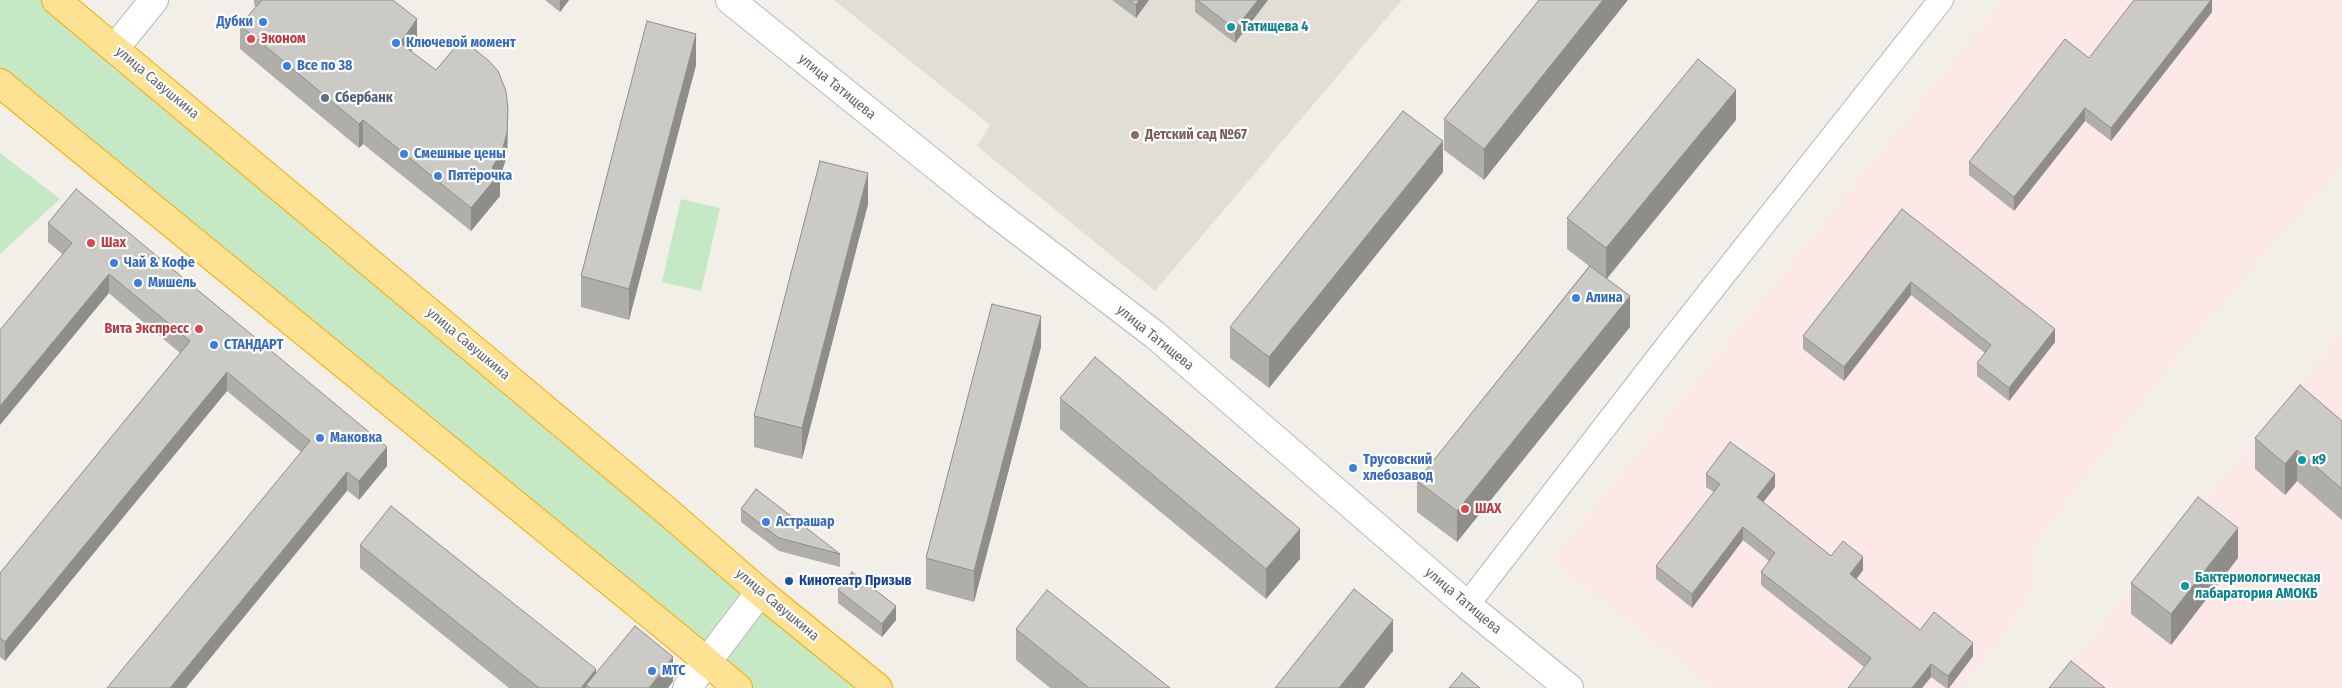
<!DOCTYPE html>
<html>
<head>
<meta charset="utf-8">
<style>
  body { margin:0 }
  canvas { display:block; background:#f1efe8 }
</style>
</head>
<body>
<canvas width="2342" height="688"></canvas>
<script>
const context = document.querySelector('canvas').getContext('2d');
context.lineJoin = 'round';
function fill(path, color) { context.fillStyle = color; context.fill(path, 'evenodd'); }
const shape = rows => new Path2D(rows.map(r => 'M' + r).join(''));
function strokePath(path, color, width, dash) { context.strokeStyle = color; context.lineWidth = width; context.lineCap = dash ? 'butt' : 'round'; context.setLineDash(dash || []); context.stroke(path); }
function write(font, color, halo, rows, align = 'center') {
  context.font = font + ' "Fira Sans Condensed",sans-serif'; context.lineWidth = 4.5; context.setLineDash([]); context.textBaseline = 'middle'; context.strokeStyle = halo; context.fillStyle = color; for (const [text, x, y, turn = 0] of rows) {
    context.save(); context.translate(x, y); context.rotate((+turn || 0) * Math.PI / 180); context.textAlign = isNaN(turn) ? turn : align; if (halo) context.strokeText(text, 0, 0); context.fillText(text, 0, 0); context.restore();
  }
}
fill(shape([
  [834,0,1402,0,1155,291,977,146,990,125]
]), '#e1ded6');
fill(shape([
  [2003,0,2342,0,2342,165,2186,345,2036,542,2031,589,2015,617,1962,688,1712,688,1553,560],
  [2342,334,2342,688,2050,688]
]), '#fce8e6');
fill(shape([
  [0,0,55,0,878,688,741,688,0,82],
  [0,153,60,199,0,254],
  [681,199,720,208,701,291,662,282]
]), '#c5e8c5');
const street = shape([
  [1467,605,1675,336,1941,0]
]);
const secondary = shape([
  [730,0,981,202,1155,335,1467,605,1569,688],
  [115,48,154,0],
  [687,688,760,592]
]);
const highway = shape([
  [56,0,668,512,760,592,878,688],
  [0,83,680,639,738,688]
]);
strokePath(street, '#b5b8bc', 26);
strokePath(secondary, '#b6babf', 30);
strokePath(highway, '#f9ab00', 30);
strokePath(street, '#fff', 24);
strokePath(secondary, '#fff', 28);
strokePath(highway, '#fde293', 28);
fill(shape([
  [254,0,393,0,417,43,411,51,508,133,507,156,500,177,500,196,471,231,363,144,359,148,240,49,240,25,256,7,254,5],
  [545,0,569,0,560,12],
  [1112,0,1149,0,1136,18],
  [1195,0,1268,0,1235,43,1195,12],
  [1539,0,1484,180,1444,150,1444,119],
  [2212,0,2212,12,2111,141,2085,121,2014,211,1969,175,1969,162,2089,58],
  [696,65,629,320,581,307,581,276],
  [1736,120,1607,279,1630,327,1457,542,1417,512,1417,481,1589,266,1567,249,1567,218],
  [1443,172,1269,388,1230,358,1230,327],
  [868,204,802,459,754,447,754,416],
  [1902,209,2055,342,2009,401,1977,376,1977,363,1985,353,1911,295,1844,381,1803,349,1803,336],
  [48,223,387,466,359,500,227,391,5,661,0,657,0,573,180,353,48,242],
  [1041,347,974,602,926,589,926,558],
  [1060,398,1300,559,1266,599,1060,429],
  [2342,421,2342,520,2297,481,2285,495,2255,469,2255,438],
  [1706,474,1775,487,1763,502,1831,556,1863,570,1856,579,1920,630,1973,656,1949,688,1946,688,1931,677,1922,688,1848,688,1864,667,1761,585,1761,572,1769,561,1743,540,1692,608,1656,579,1656,566,1714,492,1706,487],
  [741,509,840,554,840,567,779,551,741,522],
  [360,545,596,673,673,681,668,688,509,688,360,568],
  [2238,558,2171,645,2131,614,2131,583],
  [838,590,896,620,882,637,838,603],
  [1016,629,1170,688,1050,688,1016,660]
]), '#afaea9');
fill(shape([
  [560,0,569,0,560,12],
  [1139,0,1149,0,1136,18,1136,5],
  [1258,0,1268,0,1235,43,1235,29],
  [1603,0,1628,0,1484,180,1484,149],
  [2211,0,2212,0,2212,12,2111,141,2111,128],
  [417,19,417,43,400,66,400,43],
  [696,34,696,65,629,320,629,289],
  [1736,90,1736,120,1606,279,1606,248],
  [2085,108,2085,121,2014,211,2014,197],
  [508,109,507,156,500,177,500,196,471,231,471,208,492,168],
  [363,120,363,144,359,148,359,124],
  [1443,141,1443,172,1269,388,1269,357],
  [868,173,868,204,802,459,802,428],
  [109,274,109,293,0,425,0,406],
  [1911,282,1911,295,1844,381,1844,367],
  [1630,296,1630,327,1457,542,1457,511],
  [1041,316,1041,347,974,602,974,571],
  [2055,329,2055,342,2009,401,2009,388],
  [227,372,227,391,5,661,5,642],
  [387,447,387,466,359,500,359,481],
  [2297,450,2297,481,2285,495,2285,464],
  [347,472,347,491,186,688,170,688],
  [1775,474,1775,487,1757,510,1757,497],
  [1743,527,1743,540,1692,608,1692,594],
  [2238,528,2238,558,2171,645,2171,614],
  [1300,529,1300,559,1266,599,1266,569],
  [1863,557,1863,570,1850,588,1850,574],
  [896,606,896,620,882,637,882,624],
  [1393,620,1393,651,1364,688,1339,688],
  [1973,643,1973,656,1949,688,1948,688,1948,676],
  [673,657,673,681,668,688,649,688],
  [1931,664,1931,677,1922,688,1912,688],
  [596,669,596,688,586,685,586,688,581,688]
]), '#8f8d8a');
const building = shape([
  [262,0,393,0,417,19,400,43,436,70,462,39,489,61,498,71,506,91,508,109,507,133,502,151,492,168,500,173,471,208,363,120,359,124,240,25,262,0],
  [1129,0,1139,0,1136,5,1129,0],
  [1197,0,1258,0,1235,29,1197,0],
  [1539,0,1603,0,1484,149,1444,119,1539,0],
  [2134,0,2211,0,2111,128,2085,108,2014,197,1969,162,2065,39,2089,58,2134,0],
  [647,21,696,34,629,289,581,276,647,21],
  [1698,59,1736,90,1606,248,1567,218,1698,59],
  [1403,111,1443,141,1269,357,1230,327,1403,111],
  [820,161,868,173,802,428,754,416,820,161],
  [76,189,387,447,359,481,347,472,170,688,107,688,310,441,227,372,5,642,0,638,0,573,190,341,109,274,0,406,0,330,72,243,48,223,76,189],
  [1902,209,2055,329,2009,388,1977,363,1991,345,1911,282,1844,367,1803,336,1902,209],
  [1590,266,1630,296,1457,511,1417,481,1590,266],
  [992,304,1041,316,974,571,926,558,992,304],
  [1095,357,1300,529,1266,569,1060,398,1095,357],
  [2300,385,2342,421,2342,489,2297,450,2285,464,2255,438,2300,385],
  [1730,442,1775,474,1757,497,1831,556,1843,541,1863,557,1850,574,1920,630,1934,612,1973,643,1948,676,1931,664,1912,688,1848,688,1871,658,1761,572,1775,553,1743,527,1692,594,1656,566,1720,484,1706,474,1730,442],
  [756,489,840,554,779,538,741,509,756,489],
  [2198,497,2238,528,2171,614,2131,583,2198,497],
  [391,506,596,669,581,688,539,688,360,545,391,506],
  [852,572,896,606,882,624,838,590,852,572],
  [1354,589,1393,620,1339,688,1275,688,1354,589],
  [1047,590,1170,688,1089,688,1016,629,1047,590],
  [635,626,673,657,649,688,590,688,586,685,635,626],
  [2071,661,2105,688,2049,688,2071,661],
  [1462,673,1480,688,1449,688,1462,673]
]);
fill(building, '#cccac5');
strokePath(building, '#8f8d8a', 1);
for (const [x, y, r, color] of [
  [263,22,5,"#3f7fe0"],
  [1231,27,5,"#0f9aa8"],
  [251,39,5,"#e0444e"],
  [396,43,5,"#3f7fe0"],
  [287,66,5,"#3f7fe0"],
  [325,98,5,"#5c6f8a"],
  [1135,135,5,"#8d6e63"],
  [404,154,5,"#3f7fe0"],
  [438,176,5,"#3f7fe0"],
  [91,243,5,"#e0444e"],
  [114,263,5,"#3f7fe0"],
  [138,283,5,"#3f7fe0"],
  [1576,298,5,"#3f7fe0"],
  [199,329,5,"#e0444e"],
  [214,345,5,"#3f7fe0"],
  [320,438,5,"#3f7fe0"],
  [2302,460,5,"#0f9aa8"],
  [1353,468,5,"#3f7fe0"],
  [1465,509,5,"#e0444e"],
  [766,522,5,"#3f7fe0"],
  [789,581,5,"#1a4fb4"],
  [2185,586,5,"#0f9aa8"],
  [652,671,5,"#3f7fe0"]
]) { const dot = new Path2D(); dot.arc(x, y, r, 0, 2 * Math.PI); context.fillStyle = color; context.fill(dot); strokePath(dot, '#fff', 2); }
write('bold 14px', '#366cbe', '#fff', [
  ["Дубки",253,22,"right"],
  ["Ключевой момент",406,43],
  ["Все по 38",297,66],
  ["Смешные цены",414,154],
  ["Пятёрочка",448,176],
  ["Чай & Кофе",124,263],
  ["Мишель",148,283],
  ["Алина",1586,298],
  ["СТАНДАРТ",224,345],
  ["Маковка",330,438],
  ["Трусовский",1363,460],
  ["хлебозавод",1363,476],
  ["Астрашар",776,522],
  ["МТС",662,671]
], 'left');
write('bold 14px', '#0d838f', '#fff', [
  ["Татищева 4",1241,27],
  ["к9",2312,460],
  ["Бактериологическая",2195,578],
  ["лабаратория АМОКБ",2195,594]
], 'left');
write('bold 14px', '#be3a42', '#fff', [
  ["Эконом",261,39],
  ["Шах",101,243],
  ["Вита Экспресс",189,329,"right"],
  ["ШАХ",1475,509]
], 'left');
write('14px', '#5f6368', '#fff', [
  ["улица Савушкина",157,83,40],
  ["улица Татищева",837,87,39],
  ["улица Татищева",1155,338,39],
  ["улица Савушкина",468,344,40],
  ["улица Татищева",1463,601,40],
  ["улица Савушкина",777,605,40]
]);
write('bold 14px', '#4e5e75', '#fff', [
  ["Сбербанк",335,98]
], 'left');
write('bold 14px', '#785e54', '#fff', [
  ["Детский сад №67",1145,135]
], 'left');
write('bold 14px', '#164399', '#fff', [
  ["Кинотеатр Призыв",799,581]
], 'left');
</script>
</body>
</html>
